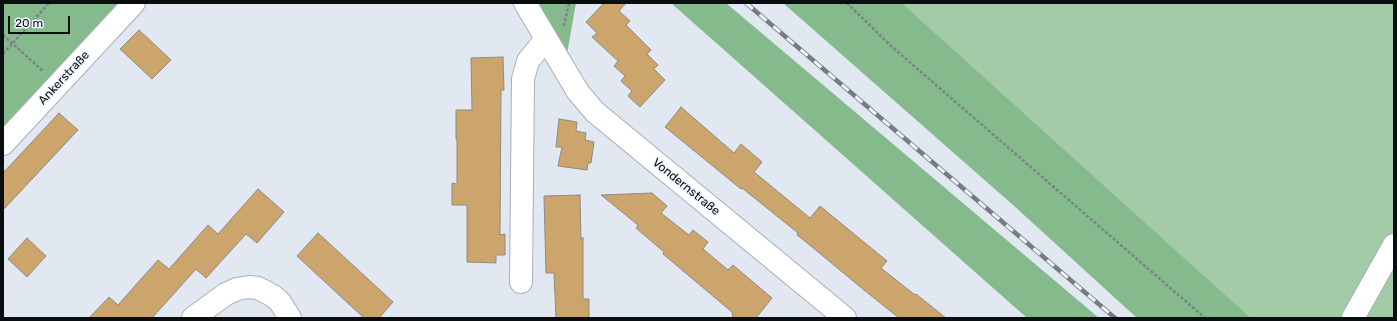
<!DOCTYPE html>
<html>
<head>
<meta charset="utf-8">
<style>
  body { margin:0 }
  #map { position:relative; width:1397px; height:321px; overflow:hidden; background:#e1e8f1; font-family:Rubik,sans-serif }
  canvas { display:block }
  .frame { position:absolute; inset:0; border:4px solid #0b0e11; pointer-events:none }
  .scale { position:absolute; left:8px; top:16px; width:62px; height:18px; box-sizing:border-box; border:2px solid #0b0e11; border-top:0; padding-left:5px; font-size:12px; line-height:14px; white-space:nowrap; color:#0b0e11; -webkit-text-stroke:3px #eef6fe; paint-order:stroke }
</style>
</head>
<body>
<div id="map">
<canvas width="1397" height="321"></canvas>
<div class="frame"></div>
<div class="scale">20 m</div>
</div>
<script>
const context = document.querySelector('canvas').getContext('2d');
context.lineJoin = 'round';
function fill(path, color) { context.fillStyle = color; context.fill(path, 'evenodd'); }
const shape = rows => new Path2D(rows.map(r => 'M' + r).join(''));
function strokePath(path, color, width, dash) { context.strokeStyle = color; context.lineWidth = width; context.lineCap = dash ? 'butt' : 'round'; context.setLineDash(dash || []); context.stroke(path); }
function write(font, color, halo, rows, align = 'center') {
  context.font = font + ' Rubik,sans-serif'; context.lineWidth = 3.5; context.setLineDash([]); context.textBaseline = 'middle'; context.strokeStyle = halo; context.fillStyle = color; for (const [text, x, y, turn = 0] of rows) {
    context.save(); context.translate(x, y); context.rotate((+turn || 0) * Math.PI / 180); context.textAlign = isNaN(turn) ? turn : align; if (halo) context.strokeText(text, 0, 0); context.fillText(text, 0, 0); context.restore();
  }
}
fill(shape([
  [902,3,1394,3,1394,318,1251,318]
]), '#a4cba8');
fill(shape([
  [3,3,125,3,3,133],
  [535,3,576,3,567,54],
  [671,3,726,3,1099,318,1027,318],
  [783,3,902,3,1251,318,1137,318,1013,205]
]), '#85ba8c');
const building = shape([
  [604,3,626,3,619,11,630,21,626,25,651,50,647,54,658,65,654,69,665,80,640,107,628,96,632,91,621,81,625,76,614,66,618,61,592,37,597,33,586,22,604,3],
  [139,30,171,60,152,79,120,49,139,30],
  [503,57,504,90,501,90,500,235,505,234,505,255,496,255,496,263,467,262,467,205,452,205,452,183,457,184,457,139,456,139,456,110,472,110,471,58,503,57],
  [681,107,734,153,741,144,762,162,754,172,810,218,820,206,887,261,881,268,915,295,916,294,946,318,899,318,864,290,806,242,797,235,798,233,742,188,741,189,665,127,681,107],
  [59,113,78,130,3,210,3,173,59,113],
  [559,119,577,122,576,131,586,133,585,140,594,142,591,163,588,163,587,170,558,166,562,147,556,147,559,119],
  [258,189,284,212,257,243,246,234,206,278,196,269,152,318,89,318,109,297,118,305,158,260,169,269,208,225,218,234,258,189],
  [652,193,667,206,661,213,689,235,693,230,708,242,703,249,728,270,733,265,772,298,756,318,733,318,732,312,663,254,664,252,636,228,638,225,601,195,652,193],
  [580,195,581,240,583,237,583,299,589,299,589,318,556,318,554,273,546,273,544,196,580,195],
  [318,233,393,302,379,318,364,318,297,256,318,233],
  [27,238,46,256,27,277,8,259,27,238]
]);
fill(building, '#cca56c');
strokePath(building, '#908a81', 1);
const street = shape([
  [525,3,578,92,595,112,845,318],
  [3,144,134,3],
  [521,282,523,79,528,61,546,39],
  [193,318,226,294,237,289,249,287,258,288,273,296,280,302,290,318],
  [1353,318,1394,245]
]);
strokePath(street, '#a7afb7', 24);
strokePath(shape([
  [847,3,891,46,1205,318],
  [564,26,569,3],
  [3,35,43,71],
  [3,54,49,3]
]), '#7d8289', 2.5, [3, 2]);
strokePath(street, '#fff', 22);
const rail = shape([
  [746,3,1115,318]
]);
strokePath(rail, '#777c82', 4.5);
strokePath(rail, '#eef6fe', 3, [9]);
write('12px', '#0b0e11', '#eef6fe', [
  ["Ankerstraße",64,78,-47],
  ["Vondernstraße",686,187,39]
]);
</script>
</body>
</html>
